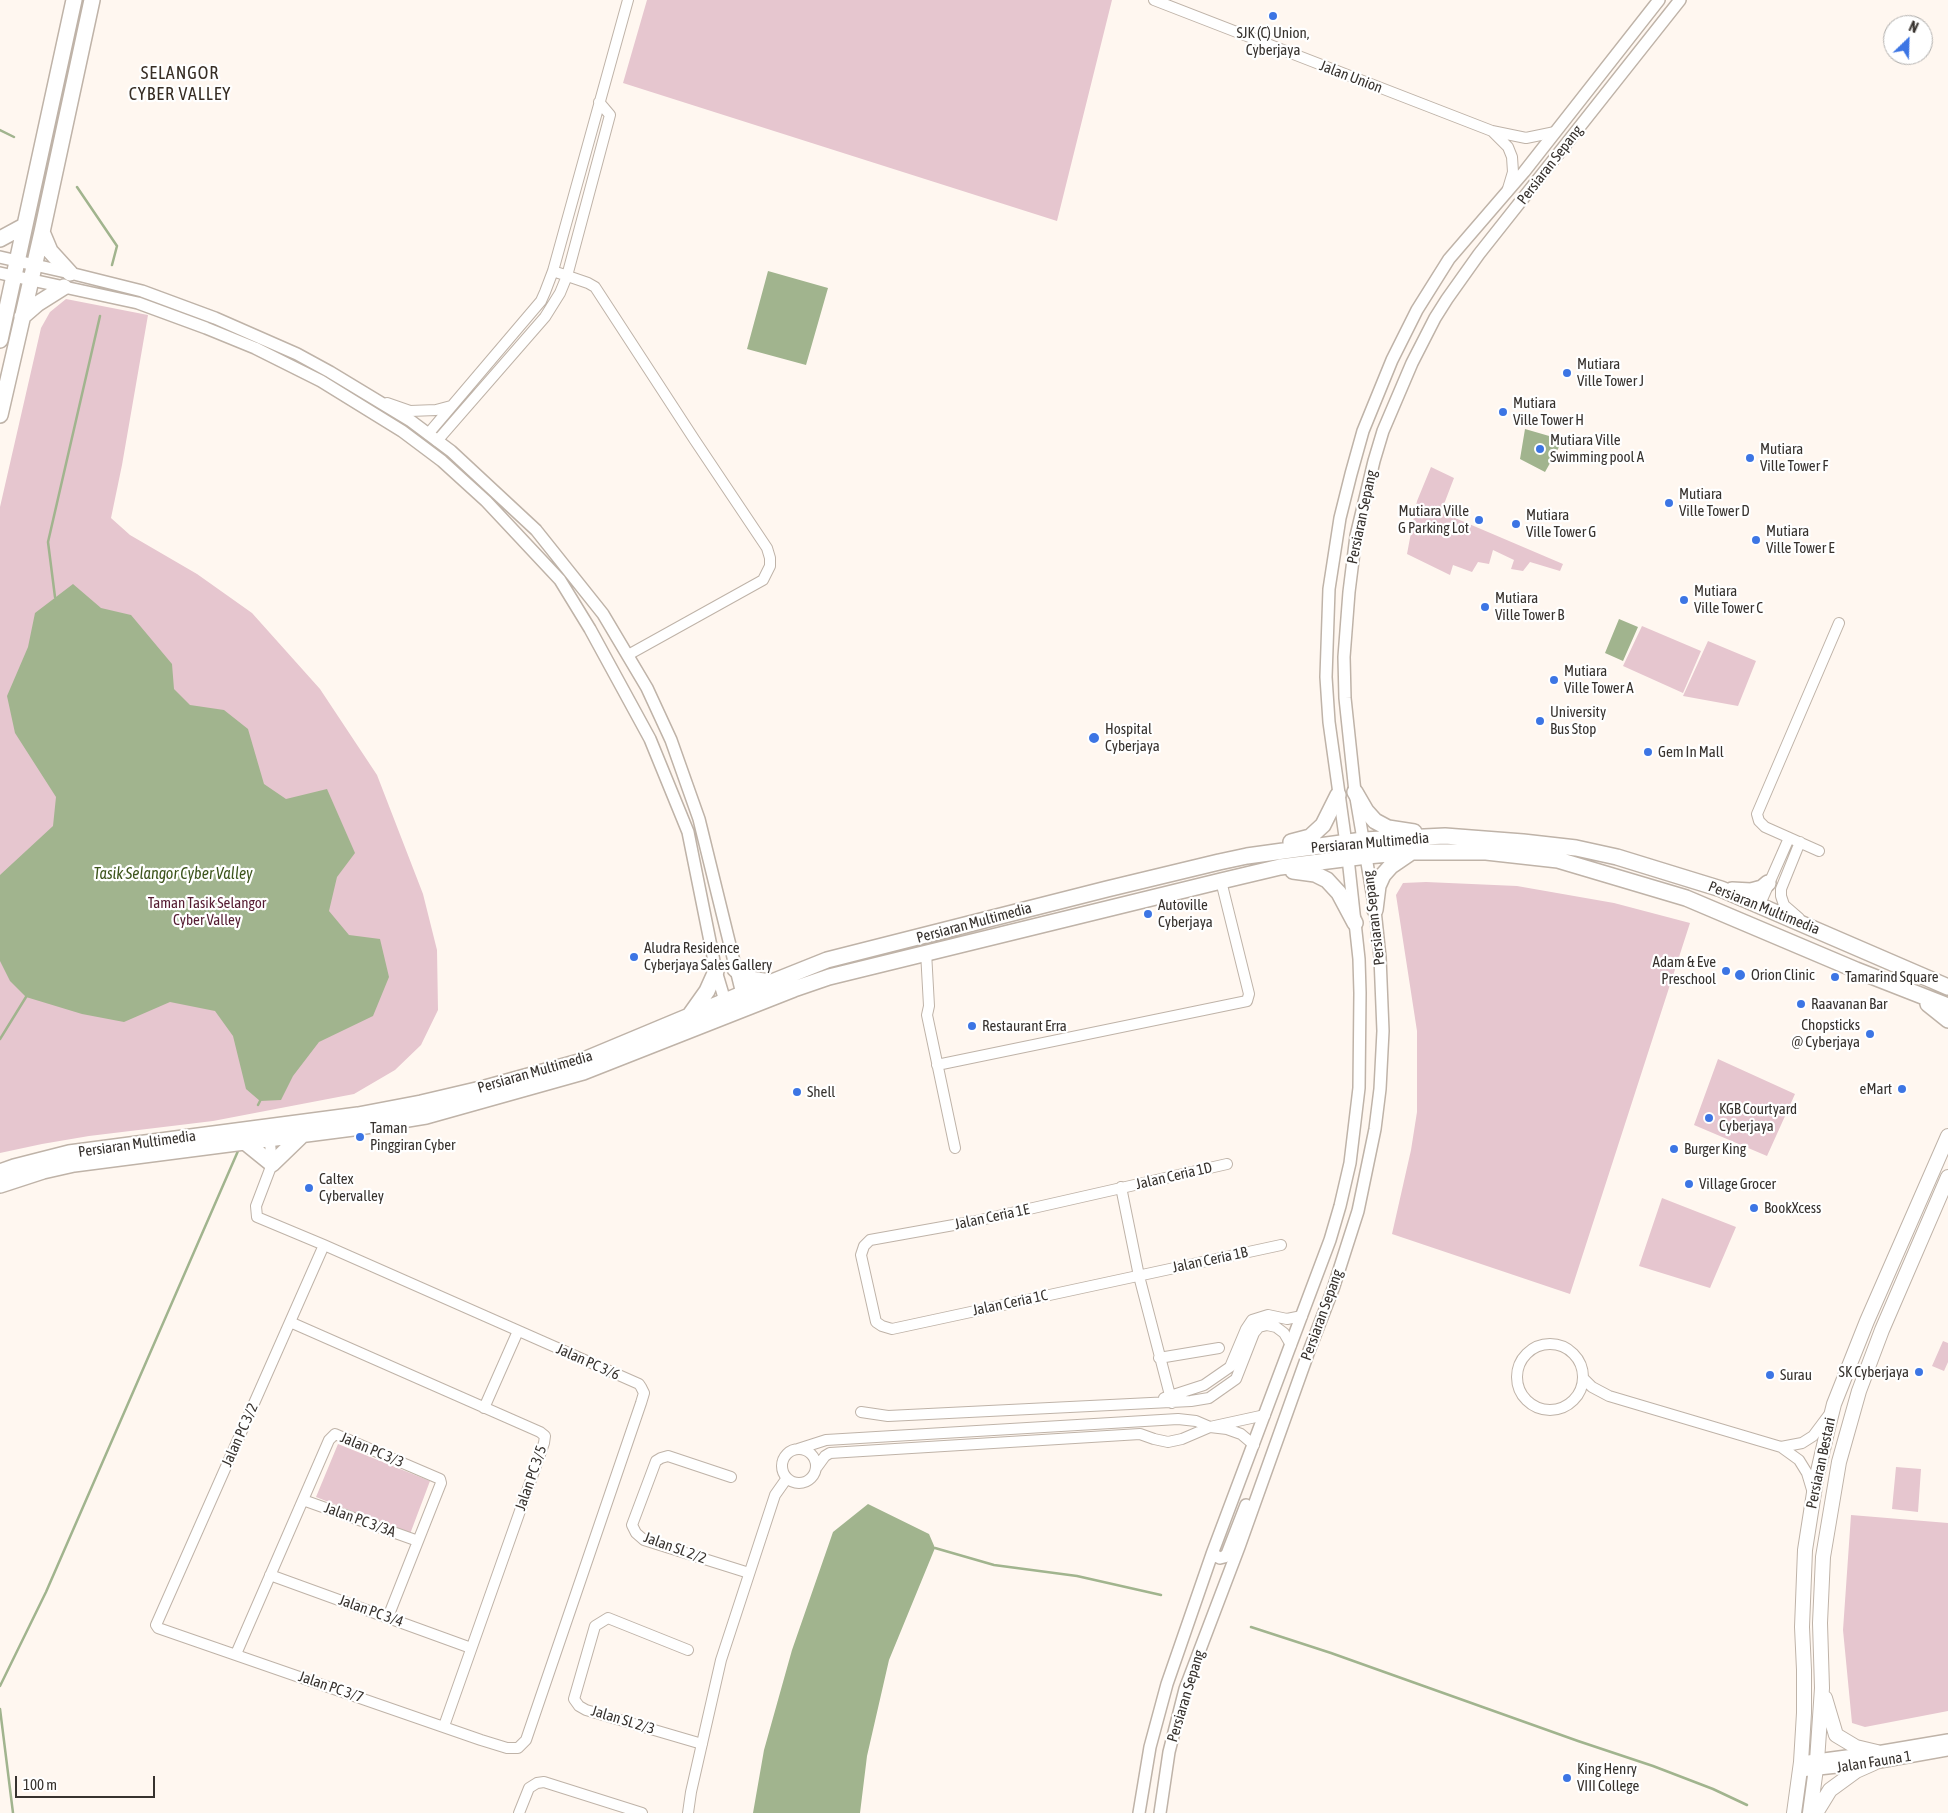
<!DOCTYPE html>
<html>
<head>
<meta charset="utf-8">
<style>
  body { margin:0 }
  #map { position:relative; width:1948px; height:1813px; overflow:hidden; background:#fff7f0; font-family:"Asap Condensed",sans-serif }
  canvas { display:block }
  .north { position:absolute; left:1883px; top:15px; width:50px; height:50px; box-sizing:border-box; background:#fff; border:1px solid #afadab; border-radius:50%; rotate:24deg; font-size:14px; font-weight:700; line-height:20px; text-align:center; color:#37322e }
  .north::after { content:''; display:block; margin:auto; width:18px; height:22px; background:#3c75e4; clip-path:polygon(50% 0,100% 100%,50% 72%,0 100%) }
  .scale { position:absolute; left:15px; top:1776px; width:140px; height:22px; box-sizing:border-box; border:2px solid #37322e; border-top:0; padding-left:6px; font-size:15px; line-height:18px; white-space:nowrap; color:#37322e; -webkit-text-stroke:4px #fff; paint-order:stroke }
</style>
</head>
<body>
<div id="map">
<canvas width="1948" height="1813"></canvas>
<div class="north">N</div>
<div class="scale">100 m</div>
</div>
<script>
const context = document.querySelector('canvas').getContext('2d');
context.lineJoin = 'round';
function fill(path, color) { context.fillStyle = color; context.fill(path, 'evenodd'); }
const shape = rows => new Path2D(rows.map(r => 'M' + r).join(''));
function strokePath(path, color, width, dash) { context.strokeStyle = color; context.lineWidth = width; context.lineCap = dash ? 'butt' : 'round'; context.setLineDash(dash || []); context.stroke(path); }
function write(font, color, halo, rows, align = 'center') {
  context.font = font + ' "Asap Condensed",sans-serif'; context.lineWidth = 4.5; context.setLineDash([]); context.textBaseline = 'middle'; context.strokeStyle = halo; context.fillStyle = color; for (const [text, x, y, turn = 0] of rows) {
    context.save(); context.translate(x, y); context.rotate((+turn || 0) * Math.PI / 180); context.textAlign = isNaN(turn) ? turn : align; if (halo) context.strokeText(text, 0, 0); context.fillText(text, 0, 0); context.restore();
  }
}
fill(shape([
  [647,0,1112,0,1057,221,623,83],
  [66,299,148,315,122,465,111,518,130,535,197,574,252,613,320,689,377,775,423,894,437,950,438,1010,421,1045,395,1070,354,1094,213,1121,89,1136,42,1144,0,1153,0,507,41,328,50,312],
  [1431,467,1454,478,1441,512,1563,564,1560,571,1530,562,1523,571,1511,569,1514,560,1493,550,1489,564,1478,562,1472,572,1453,565,1450,575,1407,554,1417,501],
  [1642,626,1701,651,1683,693,1623,666],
  [1708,641,1756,661,1738,706,1683,696],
  [1426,882,1517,886,1614,903,1690,923,1570,1294,1392,1234,1411,1150,1417,1112,1417,1031,1396,895,1403,883],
  [1718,1059,1795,1094,1767,1156,1694,1125],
  [1662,1198,1736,1227,1710,1288,1639,1266],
  [1943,1341,1948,1343,1948,1362,1944,1371,1932,1366],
  [338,1444,430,1481,410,1534,316,1497],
  [1896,1467,1921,1469,1918,1512,1892,1509],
  [1851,1515,1948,1523,1948,1711,1865,1727,1852,1723,1843,1630]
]), '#e6c6cf');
fill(shape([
  [768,271,828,288,806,365,747,349],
  [1525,429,1563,440,1545,472,1520,459],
  [73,584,101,608,131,615,172,664,174,689,190,705,224,710,248,729,264,784,286,799,327,789,355,853,337,877,329,911,349,935,380,939,389,977,373,1016,319,1042,293,1076,281,1100,260,1101,246,1089,233,1036,215,1011,170,1002,124,1022,82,1014,26,997,10,981,0,961,0,875,53,826,56,797,15,733,7,696,28,647,35,613],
  [1619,619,1638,627,1623,661,1605,653],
  [868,1504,929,1534,935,1548,889,1660,867,1756,860,1813,753,1813,764,1750,792,1650,833,1532]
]), '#a1b48e');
strokePath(shape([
  [0,130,14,137],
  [77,187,117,246,112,265],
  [55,597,48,542,100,316],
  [0,1039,26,997],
  [258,1105,260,1101],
  [935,1548,994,1565,1077,1576,1161,1595],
  [1251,1627,1331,1653,1578,1741,1653,1766,1713,1789,1747,1805],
  [0,1686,46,1592,238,1151],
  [0,1709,13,1813]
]), '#a1b48e', 2.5);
const minor = shape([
  [1154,0,1492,131],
  [1507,192,1513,172,1512,157,1508,147,1492,131,1526,138,1555,132],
  [553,271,588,283,595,287,694,439,767,548,770,558,770,566,763,580,628,655],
  [387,403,410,411,436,410,451,406],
  [428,434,541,301,545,292,553,271,628,0],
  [437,441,545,317,560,293,567,276,610,115,599,102],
  [1819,851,1765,827,1759,821,1757,814,1839,623],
  [1760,904,1789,838],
  [1799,918,1784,905,1781,896,1781,889,1800,842],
  [926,952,929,1006,927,1015,955,1148],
  [937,1065,1247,1001,1249,994,1221,881],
  [269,1133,272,1164,256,1206,257,1217,324,1245,639,1384,641,1387,644,1393,641,1403,526,1740,518,1748,507,1748,481,1740,158,1628,156,1625,324,1245],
  [1227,1164,976,1221,870,1240,864,1246,861,1255,876,1322,882,1326,892,1329,1281,1245],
  [1121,1187,1139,1276,1172,1403],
  [290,1322,540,1432,545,1436,544,1443,444,1726],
  '1517 1377a33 33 0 1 1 66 0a33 33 0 1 1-66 0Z',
  [1159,1358,1219,1348],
  [1584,1379,1592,1387,1609,1396,1781,1447],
  [1164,1398,1204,1385,1230,1367,1246,1329,1252,1320,1268,1315,1287,1319,1302,1316],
  [484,1408,518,1331],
  [861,1412,888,1416,1191,1401,1209,1398,1236,1379,1254,1333,1259,1327,1267,1325,1276,1327,1284,1333,1291,1345],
  '782 1466a17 17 0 1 1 34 0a17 17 0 1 1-34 0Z',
  [798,1449,826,1440,1178,1419,1196,1421,1210,1427,1265,1415],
  [817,1467,825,1456,830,1453,1140,1434,1154,1439,1168,1442,1182,1439,1210,1427,1227,1429,1241,1434,1254,1445],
  [731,1477,668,1456,661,1458,656,1461,632,1525,636,1533,644,1540,749,1573],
  [1813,1493,1807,1473,1799,1460,1781,1447,1802,1443,1813,1436,1828,1416],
  [303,1500,418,1541],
  [270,1575,471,1648],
  [688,1650,608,1618,595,1626,574,1699,579,1706,586,1710,702,1744],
  [236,1654,329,1440,335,1434,440,1479,441,1483,388,1617],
  [519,1813,529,1788,537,1783,544,1782,642,1813],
  [688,1813,691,1792,721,1660,775,1495,787,1478]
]);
const tertiary = shape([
  [0,257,70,273,142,291,215,318,297,354,330,372,411,421,451,451,536,530,603,614,647,688,671,740,699,819,742,994],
  [0,273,138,303,206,328,255,348,321,381,402,431,442,461,486,501,560,580,590,629,650,739,688,832,716,971,725,1001],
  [1212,1554,1220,1558,1224,1557,1227,1554,1246,1505],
  [1801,1762,1877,1752,1948,1740],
  [1800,1771,1874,1763,1948,1750],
  [1139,1813,1150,1747,1167,1684,1212,1554,1330,1240,1340,1206,1350,1163,1359,1088,1360,993,1359,959,1348,858,1329,722,1326,677,1329,589,1340,518,1351,474,1363,431,1392,360,1417,310,1449,259,1524,172,1659,0],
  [1160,1813,1169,1752,1185,1689,1239,1547,1309,1351,1333,1289,1358,1211,1375,1129,1380,1089,1383,1031,1380,957,1375,910,1355,792,1345,698,1344,657,1349,592,1356,536,1374,461,1383,431,1412,363,1435,318,1447,299,1479,254,1680,0]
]);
const secondary = shape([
  [1825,1698,1836,1735,1856,1747,1877,1752],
  [1794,1813,1801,1762,1804,1713,1804,1670,1802,1627,1805,1550,1816,1480,1828,1428,1834,1404,1867,1321,1948,1136],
  [1810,1813,1817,1761,1822,1688,1820,1623,1823,1557,1839,1462,1859,1391,1882,1330,1948,1177],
  [1816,1813,1830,1790,1856,1771,1874,1763]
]);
const primary = shape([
  [42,232,50,251,70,273],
  [0,239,24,226],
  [22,317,37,304,64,287],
  [0,340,74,0],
  [0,415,42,232,92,0],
  [1355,792,1366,811,1375,821,1388,828,1414,832],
  [1291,842,1310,837,1323,825,1338,795],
  [1293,871,1315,874,1327,880,1339,893,1355,923],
  [1732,890,1751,891,1762,888,1768,883],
  [1375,910,1378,886,1383,875,1391,866,1410,853],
  [735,969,750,979,770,982],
  [1928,1004,1948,1020],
  [690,1015,707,991,716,971],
  [246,1143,272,1164,302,1135],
  [0,1172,14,1167,69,1153,358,1115,421,1103,485,1088,579,1062,742,994,827,960,1107,889,1219,862,1247,856,1363,840,1445,836,1523,842,1576,848,1617,857,1721,889,1948,987],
  [0,1185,43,1171,74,1164,353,1128,426,1116,583,1072,794,989,829,977,1221,881,1280,867,1367,856,1411,852,1486,852,1558,860,1686,898,1856,970,1948,1006]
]);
strokePath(minor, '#bfb3a8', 12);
strokePath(tertiary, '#bfb3a8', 14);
strokePath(secondary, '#bfb3a8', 16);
strokePath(primary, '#bfb3a8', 18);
strokePath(minor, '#fff', 10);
strokePath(tertiary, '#fff', 11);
strokePath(secondary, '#fff', 14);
strokePath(primary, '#fff', 15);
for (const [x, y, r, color] of [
  [1273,16,5,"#3c75e4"],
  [1567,373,5,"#3c75e4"],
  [1503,412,5,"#3c75e4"],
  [1540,449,5,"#3c75e4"],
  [1750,458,5,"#3c75e4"],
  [1669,503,5,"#3c75e4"],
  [1479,520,5,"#3c75e4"],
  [1516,524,5,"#3c75e4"],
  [1756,540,5,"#3c75e4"],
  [1684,600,5,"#3c75e4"],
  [1485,607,5,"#3c75e4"],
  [1554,680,5,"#3c75e4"],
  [1540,721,5,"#3c75e4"],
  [1094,738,6,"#3c75e4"],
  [1648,752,5,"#3c75e4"],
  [1148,914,5,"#3c75e4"],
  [634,957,5,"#3c75e4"],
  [1726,971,5,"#3c75e4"],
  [1740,975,6,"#3c75e4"],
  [1835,977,5,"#3c75e4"],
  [1801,1004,5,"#3c75e4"],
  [972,1026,5,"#3c75e4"],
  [1870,1034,5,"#3c75e4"],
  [1902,1089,5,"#3c75e4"],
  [797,1092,5,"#3c75e4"],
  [1709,1118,5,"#3c75e4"],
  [360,1137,5,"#3c75e4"],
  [1674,1149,5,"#3c75e4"],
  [1689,1184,5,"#3c75e4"],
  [309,1188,5,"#3c75e4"],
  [1754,1208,5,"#3c75e4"],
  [1919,1372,5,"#3c75e4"],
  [1770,1375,5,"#3c75e4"],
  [1567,1778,5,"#3c75e4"]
]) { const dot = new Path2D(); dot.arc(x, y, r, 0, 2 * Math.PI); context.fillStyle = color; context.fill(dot); strokePath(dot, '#fff', 2); }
write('15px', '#37322e', '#fff', [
  ["SJK (C) Union,",1273,33,"center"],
  ["Cyberjaya",1273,50,"center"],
  ["Mutiara",1577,364],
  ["Ville Tower J",1577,381],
  ["Mutiara",1513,403],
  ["Ville Tower H",1513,420],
  ["Mutiara Ville",1550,440],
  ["Swimming pool A",1550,457],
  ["Mutiara",1760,449],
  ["Ville Tower F",1760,466],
  ["Mutiara",1679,494],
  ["Ville Tower D",1679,511],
  ["Mutiara Ville",1469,511,"right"],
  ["G Parking Lot",1469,528,"right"],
  ["Mutiara",1526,515],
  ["Ville Tower G",1526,532],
  ["Mutiara",1766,531],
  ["Ville Tower E",1766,548],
  ["Mutiara",1694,591],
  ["Ville Tower C",1694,608],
  ["Mutiara",1495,598],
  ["Ville Tower B",1495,615],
  ["Mutiara",1564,671],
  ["Ville Tower A",1564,688],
  ["University",1550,712],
  ["Bus Stop",1550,729],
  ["Hospital",1105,729],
  ["Cyberjaya",1105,746],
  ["Gem In Mall",1658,752],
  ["Autoville",1158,905],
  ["Cyberjaya",1158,922],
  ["Aludra Residence",644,948],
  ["Cyberjaya Sales Gallery",644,965],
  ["Adam & Eve",1716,962,"right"],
  ["Preschool",1716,979,"right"],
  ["Orion Clinic",1751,975],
  ["Tamarind Square",1845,977],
  ["Raavanan Bar",1811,1004],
  ["Chopsticks",1860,1025,"right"],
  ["@ Cyberjaya",1860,1042,"right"],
  ["Restaurant Erra",982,1026],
  ["eMart",1892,1089,"right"],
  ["Shell",807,1092],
  ["KGB Courtyard",1719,1109],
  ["Cyberjaya",1719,1126],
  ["Taman",370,1128],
  ["Pinggiran Cyber",370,1145],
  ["Burger King",1684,1149],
  ["Caltex",319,1179],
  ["Cybervalley",319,1196],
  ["Village Grocer",1699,1184],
  ["BookXcess",1764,1208],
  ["SK Cyberjaya",1909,1372,"right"],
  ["Surau",1780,1375],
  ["King Henry",1577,1769],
  ["VIII College",1577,1786]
], 'left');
write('15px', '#37322e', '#fff', [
  ["Jalan Union",1351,77,21],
  ["Persiaran Sepang",1550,165,-52],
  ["Persiaran Sepang",1362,517,-78],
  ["Persiaran Multimedia",1370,843,-5],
  ["Persiaran Multimedia",1764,908,22],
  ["Persiaran Sepang",1374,918,-97],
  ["Persiaran Multimedia",974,923,-15],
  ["Persiaran Multimedia",535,1072,-16],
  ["Persiaran Multimedia",137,1144,-8],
  ["Jalan Ceria 1D",1174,1176,-13],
  ["Jalan Ceria 1E",992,1217,-12],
  ["Jalan Ceria 1B",1210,1260,-12],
  ["Jalan Ceria 1C",1010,1303,-12],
  ["Persiaran Sepang",1322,1315,-70],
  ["Jalan PC 3/6",588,1362,24],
  ["Jalan PC 3/2",240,1435,-66],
  ["Jalan PC 3/3",372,1450,23],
  ["Persiaran Bestari",1821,1463,-78],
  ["Jalan PC 3/5",531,1478,-71],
  ["Jalan PC 3/3A",360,1520,20],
  ["Jalan SL 2/2",675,1548,20],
  ["Jalan PC 3/4",371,1611,20],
  ["Jalan PC 3/7",331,1687,19],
  ["Persiaran Sepang",1186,1696,-73],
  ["Jalan SL 2/3",623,1720,17],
  ["Jalan Fauna 1",1874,1762,-9]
]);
write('15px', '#551c32', '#fff', [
  ["Taman Tasik Selangor",207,903],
  ["Cyber Valley",207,920]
]);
write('italic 16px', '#3c541b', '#fff', [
  ["Tasik Selangor Cyber Valley",173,874]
]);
context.letterSpacing = '1px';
write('18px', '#372d24', '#fff', [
  ["SELANGOR",180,73],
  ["CYBER VALLEY",180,94]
]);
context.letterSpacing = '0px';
</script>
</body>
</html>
